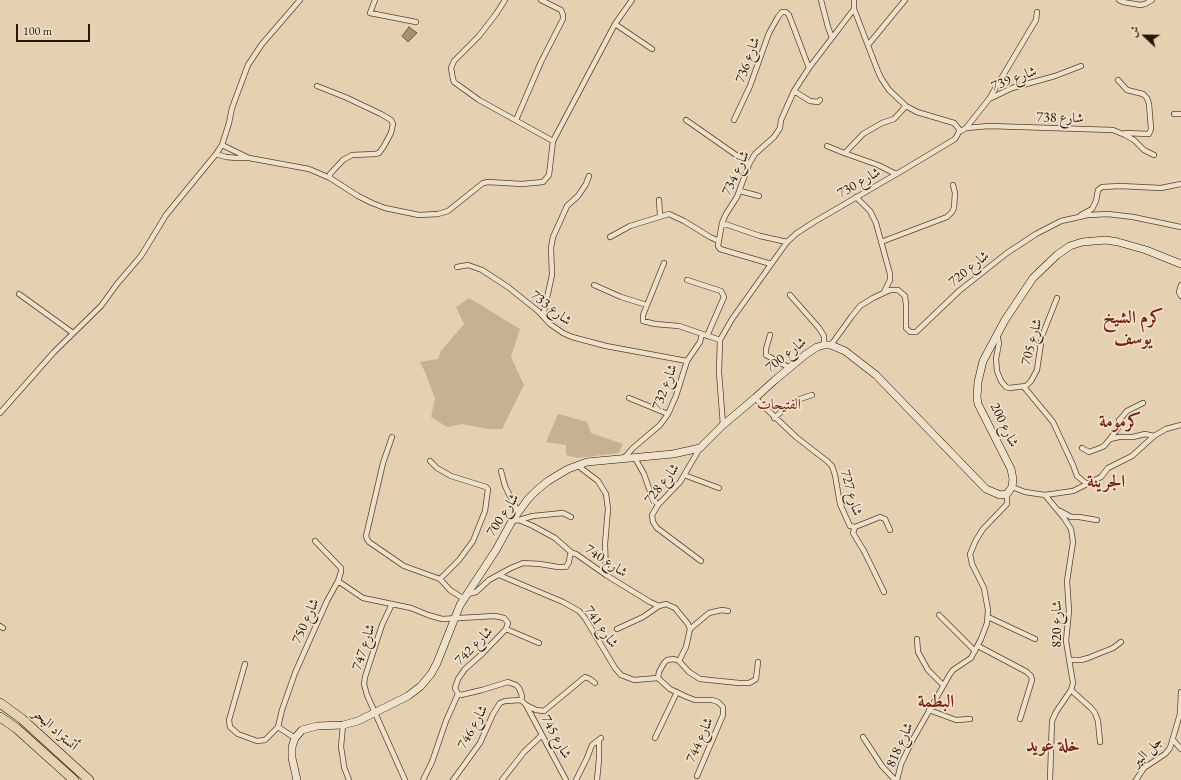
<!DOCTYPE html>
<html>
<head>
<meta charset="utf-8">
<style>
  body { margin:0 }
  #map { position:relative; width:1181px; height:780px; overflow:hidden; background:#e5d1b1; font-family:"EB Garamond",Amiri,serif }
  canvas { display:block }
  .north { position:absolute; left:1125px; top:16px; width:40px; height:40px; -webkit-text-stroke:3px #eee1cc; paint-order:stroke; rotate:292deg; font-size:11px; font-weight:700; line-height:16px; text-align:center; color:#2c1303 }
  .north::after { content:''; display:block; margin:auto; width:14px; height:18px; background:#2c1303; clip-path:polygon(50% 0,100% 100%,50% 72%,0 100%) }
  .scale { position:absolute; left:16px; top:24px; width:74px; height:18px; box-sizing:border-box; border:2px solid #2c1303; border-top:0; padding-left:5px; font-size:12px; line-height:14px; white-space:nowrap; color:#2c1303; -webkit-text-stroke:3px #eee1cc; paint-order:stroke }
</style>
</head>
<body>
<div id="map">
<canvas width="1181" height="780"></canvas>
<div class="north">ش</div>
<div class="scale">100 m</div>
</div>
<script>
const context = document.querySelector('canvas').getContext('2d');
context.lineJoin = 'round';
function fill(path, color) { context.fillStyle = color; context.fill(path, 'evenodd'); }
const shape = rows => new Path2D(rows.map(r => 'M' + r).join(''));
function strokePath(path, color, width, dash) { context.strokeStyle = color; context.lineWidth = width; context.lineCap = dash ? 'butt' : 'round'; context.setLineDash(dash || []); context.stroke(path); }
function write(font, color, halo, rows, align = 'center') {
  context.font = font + ' "EB Garamond",Amiri,serif'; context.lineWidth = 3.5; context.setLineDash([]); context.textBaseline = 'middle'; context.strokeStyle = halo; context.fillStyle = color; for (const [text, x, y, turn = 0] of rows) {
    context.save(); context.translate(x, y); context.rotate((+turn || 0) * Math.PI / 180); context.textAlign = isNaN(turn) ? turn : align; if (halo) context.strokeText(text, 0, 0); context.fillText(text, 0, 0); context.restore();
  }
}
fill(shape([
  [469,298,520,329,511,357,524,385,502,429,488,429,462,424,447,427,431,417,435,398,425,372,420,362,438,359,441,351,464,324,456,307],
  [558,414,587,422,591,433,623,444,619,453,578,458,566,455,566,445,546,442]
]), '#c6b193');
const water = shape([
  [409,27,417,33,408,42,402,36,409,27]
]);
fill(water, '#a69076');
strokePath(water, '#755e48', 1);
const street = shape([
  [375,0,370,13,416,22],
  [505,0,496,14,479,36,454,61,451,68,453,79,454,82,479,100,553,141],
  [821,0,828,27,832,38],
  [854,0,854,9,877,69,881,78,889,90,906,106,917,112,954,123,959,129,959,132],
  [1119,0,1123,2,1140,5,1145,4,1152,0],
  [615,24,652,49],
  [868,45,905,0],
  [1118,80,1127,90,1143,94,1147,98,1149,104,1151,129,1149,134,1125,133],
  [317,86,345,97,381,114,391,120,393,124,391,133,384,146,379,153,375,154,352,155,343,160,330,174,330,178],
  [794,91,810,101,818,102,820,100],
  [989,99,1036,20,1037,12],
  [1174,114,1181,114],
  [516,120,541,62,563,19,563,15,561,10,541,0],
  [686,120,749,164],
  [734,120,750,86,769,33,778,17,782,12,786,12,789,15,809,68],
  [966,128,989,99,1012,88,1055,76,1081,66],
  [222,145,249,158,309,169,330,178,358,196,372,203,385,208,419,215,438,214,448,211,483,183,488,182,522,184,543,182,549,175,553,141,615,24,632,0],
  [827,146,844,153,878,165,896,174],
  [845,153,863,134,882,123,894,119,906,106],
  [216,154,226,157,237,158,247,158],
  [740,191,759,196],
  [856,197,870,211,876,223,890,274,890,280,884,292],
  [659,200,660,216],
  [1081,215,1092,209,1096,201,1098,190,1102,187,1120,186,1161,188,1181,184],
  [722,223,760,236,787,242],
  [610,237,630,226,669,214,684,221,710,237,719,241],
  [881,242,947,217,952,212,954,208,955,193,953,185],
  [664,263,643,315,643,321,655,324,679,326,720,340],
  [771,264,720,249,718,246,722,223,726,214,737,197,749,164,755,154,774,137,780,128,781,120,794,91,809,68,854,9],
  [457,267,468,265,482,270,508,287,538,311,550,324,563,333,572,337,606,346,687,361],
  [687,280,721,291,724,297,707,336],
  [594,285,621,297,647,305],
  [1181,285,1179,292,1181,296],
  [19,294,73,333],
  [790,295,819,328,824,336,824,345],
  [543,316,552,275,551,248,553,237,567,206,578,196,586,184,589,176],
  [770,335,766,349,766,355,790,368],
  [997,335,999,343,996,359,997,371,1001,381,1006,387,1009,388,1026,386,1031,381,1037,370,1042,336,1057,298],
  [831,345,852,316,860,306,873,298,890,290,898,290,905,296,906,305,906,328,910,332,916,332,959,291,1007,253,1036,234,1061,221,1088,215,1108,214,1133,217,1181,227],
  [1024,387,1053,422,1073,465,1077,476,1087,484],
  [629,398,668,414],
  [755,398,796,437,827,461,832,466,835,475,840,504,850,526,855,527,853,533,864,551,884,592],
  [0,413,54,352,101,306,117,284,141,256,166,215,216,154,222,145,229,123,232,108,248,65,262,44,300,0],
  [774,418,794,401,812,395],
  [723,425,719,372,720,340,732,319,787,242,797,233,814,222,905,169,955,139,959,132,966,128,989,126,1113,130,1125,135,1134,140,1144,150,1154,155],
  [392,437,383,463,370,519,366,536,367,539,369,542,404,566,440,579,450,590,464,599],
  [1110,439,1118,428,1119,420,1122,417,1127,411,1143,403],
  [700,448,680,482,658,505,652,515,653,522,657,528,701,561],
  [1082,448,1089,452,1100,448,1104,446,1110,439,1119,437,1133,437,1145,434,1154,436],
  [624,458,633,448,660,425,668,414,676,396,687,361,700,342,702,334],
  [635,458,644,474,652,497,658,505],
  [430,461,437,468,451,476,486,487,488,489,485,511,473,541,459,560,440,579],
  [577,465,598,481,606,494,608,509,605,544,606,575],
  [501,471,505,486,518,512],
  [684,475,719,488],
  [1012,487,1025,492,1045,495,1073,491,1101,477,1108,468,1132,456,1154,436,1166,429,1181,425],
  [1045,495,1064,518,1071,529,1073,542,1067,581,1069,611,1066,641,1073,683,1071,690,1056,712,1052,721,1050,780],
  [1060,511,1071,517,1079,517,1097,520],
  [519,520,533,516,563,513,571,517],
  [512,521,519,520,533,526,555,538,572,553],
  [855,527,880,517,885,519,890,530],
  [315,541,341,568,341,572,338,581],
  [499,575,563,602,579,611,585,618,615,668,621,675,634,680,658,678],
  [468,594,476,592,489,580,511,568,523,563,540,564,558,567,566,567,569,562,570,555,572,553,576,554,606,575,650,602,659,606,666,604,675,608,688,624,690,629,709,613,722,610,728,611],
  [939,615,975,651],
  [988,617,1035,639],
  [0,626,3,628],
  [506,629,539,643],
  [617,629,643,617,659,606],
  [917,639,918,652,928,670,943,685],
  [978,646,1027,672,1031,676,1032,680,1020,719],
  [1069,660,1081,660,1088,658,1113,648,1121,642],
  [679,661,686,647,690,629],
  [245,664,229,720,230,727,238,734,257,741,265,740,278,727],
  [658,678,670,689,687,697,695,700,712,700,718,702,723,707,723,715,697,776],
  [658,678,659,672,664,663,667,660,674,659,679,661,689,672,700,679,739,683,749,683,753,681,756,679,758,662],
  [1071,690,1091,708,1095,713,1098,721,1100,742],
  [458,694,461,695,482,690,508,682,516,685,519,688,522,696,521,700],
  [526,705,566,780],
  [929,710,956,720,970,719],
  [343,725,341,747,343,759,344,767,349,780],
  [863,737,882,766,895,780],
  [295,738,278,727,282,710,295,673,327,601,338,581,363,598,392,604],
  [655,738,677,692],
  [1173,740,1181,749],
  [405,780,367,695,364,684,365,677,382,625,392,604,411,608,428,615,442,619,495,616,504,618,508,623,506,629,482,654,465,669,458,679,455,688,458,694,446,721,432,762,423,780],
  [453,780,480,743,493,714,500,703,505,701,521,700,526,705,536,710,544,711,585,677,590,679,595,683],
  [502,780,524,752,542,735],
  [576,780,587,758,592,745,601,738],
  [597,780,599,759,599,740],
  [897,780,901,764,912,741,950,674,953,670,971,658,981,639,987,623,988,610,984,588,972,564,970,554,976,540,983,529,1007,504,1007,494],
  [1136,780,1144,768,1165,754,1170,748,1180,714,1181,692]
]);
const secondary = shape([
  [297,780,292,758,292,747,295,738,302,730,317,726,343,725,358,721,408,696,421,686,431,674,437,663,460,605,496,550,512,521,528,499,537,490,548,481,568,469,587,462,673,454,700,448,723,425,755,398,775,380,805,355,817,347,824,345,831,345,845,351,876,375,986,489,1000,495,1007,494,1012,487,1013,479,1011,469,978,404,977,397,978,382,983,361,1005,320,1033,278,1057,255,1070,246,1082,242,1106,240,1118,242,1146,250,1181,264]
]);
const highway = shape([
  [0,703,22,719,89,780],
  [0,717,16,728,74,780]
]);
strokePath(street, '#5a422e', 6);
strokePath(secondary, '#2c1303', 8);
strokePath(highway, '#2c1303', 10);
strokePath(street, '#eee1cc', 4.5);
strokePath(secondary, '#eee1cc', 7);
strokePath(highway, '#e5d1b1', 9);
write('14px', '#2c1303', '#eee1cc', [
  ["شارع 736",748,60,-70],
  ["شارع 739",1014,79,-20],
  ["شارع 738",1060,118,2],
  ["شارع 734",736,173,-65],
  ["شارع 730",859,183,-30],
  ["شارع 720",969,269,-39],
  ["شارع 733",551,308,38],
  ["شارع 705",1032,342,-75],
  ["شارع 700",786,355,-38],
  ["شارع 732",665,387,-69],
  ["شارع 200",1004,425,64],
  ["شارع 728",662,484,-52],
  ["شارع 727",851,493,74],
  ["شارع 700",503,515,-57],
  ["شارع 740",606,561,34],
  ["شارع 750",306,621,-66],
  ["شارع 820",1057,624,-90],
  ["شارع 741",601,627,55],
  ["شارع 742",474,646,-45],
  ["شارع 747",364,647,-72],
  ["شارع 746",473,727,-61],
  ["أتستراد البحر",55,730,42],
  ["شارع 745",556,737,61],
  ["شارع 744",700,740,-66],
  ["شارع 818",900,745,-66],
  ["جل البير",1147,752,-45]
]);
write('15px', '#7a1f14', '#eee1cc', [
  ["الفتيحات",779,405]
]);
write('bold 18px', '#7a1f14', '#eee1cc', [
  ["كرم الشيخ",1133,318],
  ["يوسف",1133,339],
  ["كرمومة",1120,422],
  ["الجرينة",1106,482],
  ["البطمة",936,702],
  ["خلة عويد",1053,746]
]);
</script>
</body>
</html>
